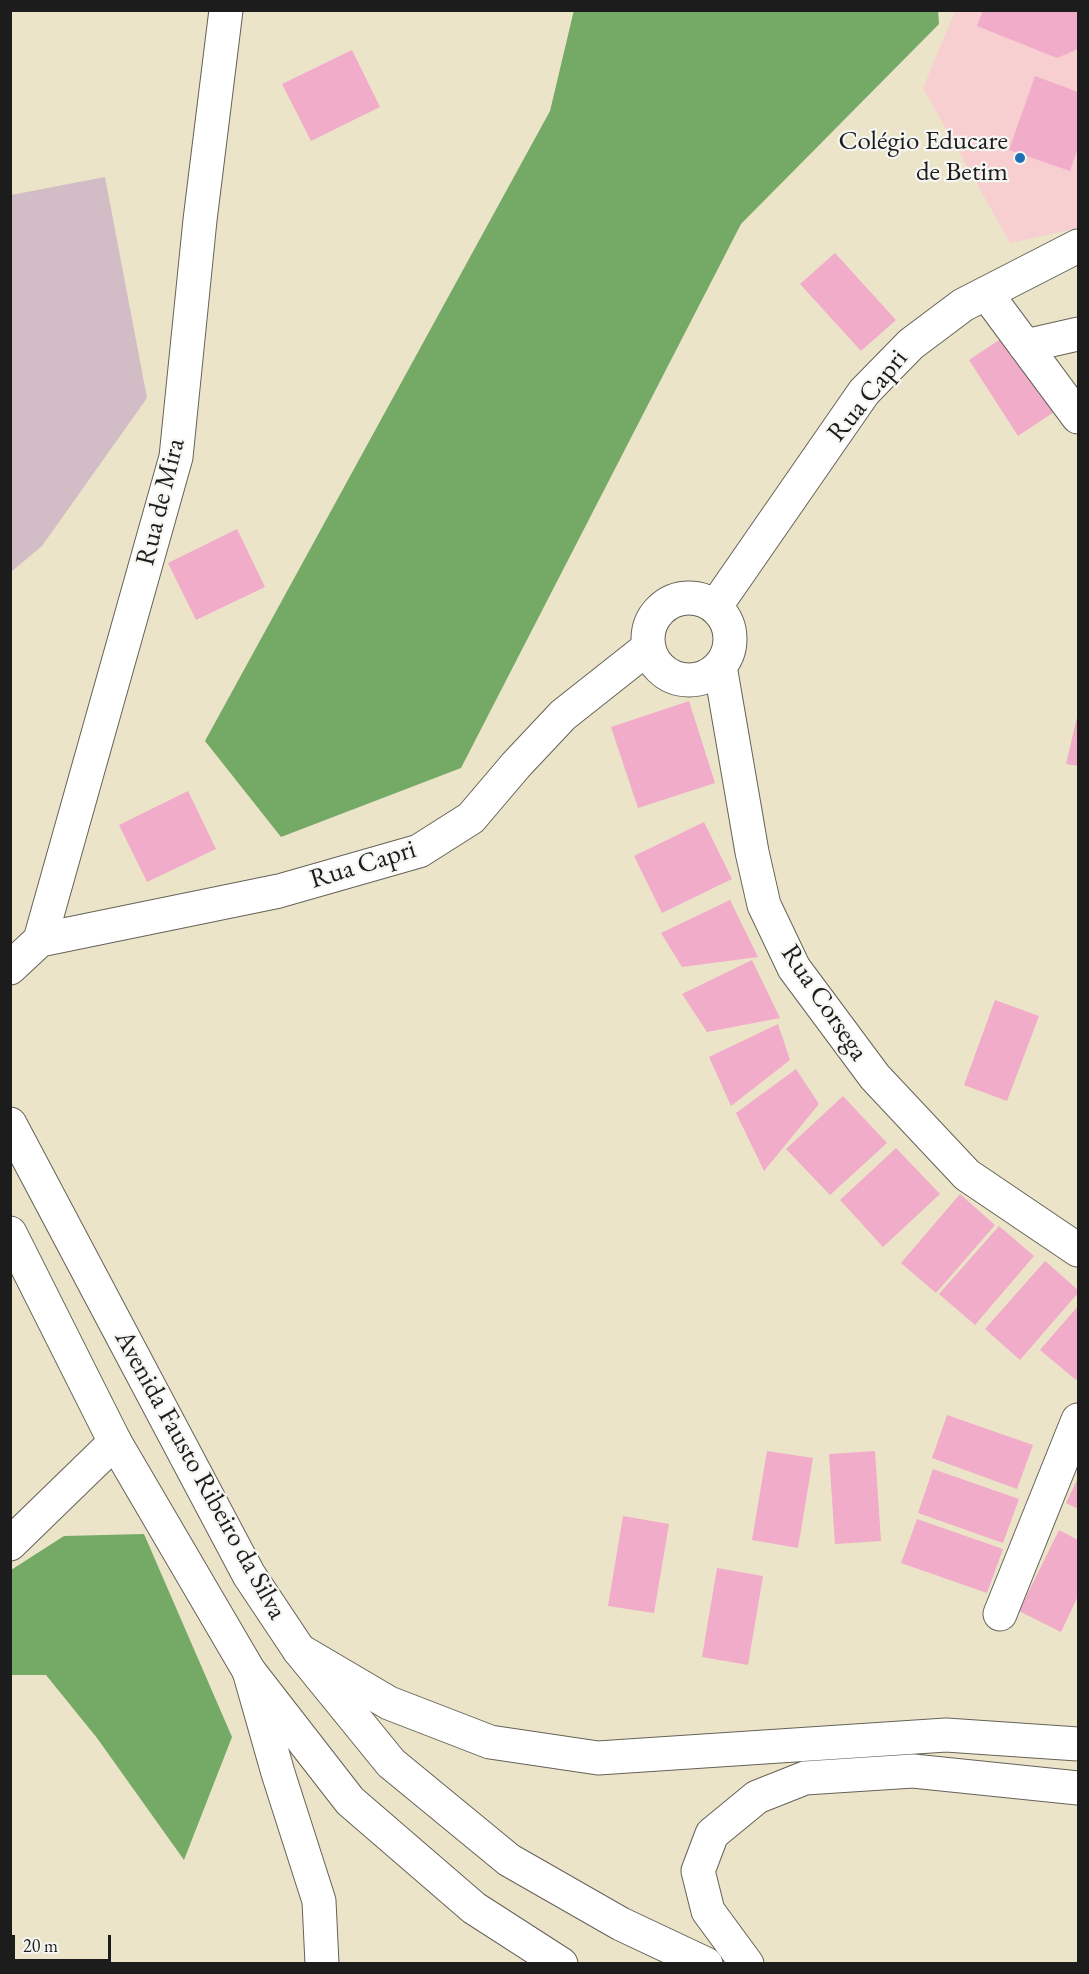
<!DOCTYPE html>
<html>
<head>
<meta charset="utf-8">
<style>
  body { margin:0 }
  #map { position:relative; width:1089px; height:1974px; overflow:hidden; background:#ece4c8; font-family:"EB Garamond",serif }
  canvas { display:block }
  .frame { position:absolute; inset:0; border:12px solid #1c1c1c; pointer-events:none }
  .scale { position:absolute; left:12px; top:1935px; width:99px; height:27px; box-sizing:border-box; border:3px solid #1c1c1c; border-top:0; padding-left:8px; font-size:18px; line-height:21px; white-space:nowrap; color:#1c1c1c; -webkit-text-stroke:4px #f6f6f2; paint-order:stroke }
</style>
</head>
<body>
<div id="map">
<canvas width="1089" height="1974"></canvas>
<div class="frame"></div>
<div class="scale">20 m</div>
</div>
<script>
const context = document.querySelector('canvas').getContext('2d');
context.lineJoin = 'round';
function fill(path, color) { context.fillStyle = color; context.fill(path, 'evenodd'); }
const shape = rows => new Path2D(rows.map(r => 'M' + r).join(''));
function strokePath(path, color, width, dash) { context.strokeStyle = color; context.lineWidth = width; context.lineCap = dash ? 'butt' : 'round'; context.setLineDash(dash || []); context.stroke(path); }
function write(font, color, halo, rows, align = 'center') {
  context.font = font + ' "EB Garamond",serif'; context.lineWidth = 4.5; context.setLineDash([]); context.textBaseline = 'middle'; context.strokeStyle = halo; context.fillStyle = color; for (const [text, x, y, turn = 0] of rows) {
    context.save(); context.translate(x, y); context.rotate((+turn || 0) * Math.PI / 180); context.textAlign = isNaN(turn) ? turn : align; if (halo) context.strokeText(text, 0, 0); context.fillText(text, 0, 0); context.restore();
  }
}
fill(shape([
  [955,11,1078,11,1078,228,1010,243,923,88]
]), '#f7cfd1');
fill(shape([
  [105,177,147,398,42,546,11,572,11,195]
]), '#d2bdc6');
fill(shape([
  [574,10,938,10,939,24,741,224,461,768,281,837,205,741,550,111],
  [144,1534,232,1737,184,1860,97,1738,46,1675,11,1675,11,1570,64,1536]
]), '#74a966');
fill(shape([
  [983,10,1078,10,1078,49,1057,58,977,26],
  [352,50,380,107,311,141,282,84],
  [1035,76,1078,92,1078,148,1070,171,1009,150],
  [835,253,896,320,861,351,800,284],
  [1008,334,1057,410,1018,436,969,360],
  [237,529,265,587,196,620,168,563],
  [689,701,715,783,638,808,611,727],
  [1078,713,1078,766,1066,764],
  [188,791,216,849,147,882,119,825],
  [704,822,732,879,662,913,634,856],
  [730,900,758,957,682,967,661,933],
  [752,960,780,1018,707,1032,682,994],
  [995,1000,1039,1016,1007,1101,964,1085],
  [778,1024,790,1060,731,1106,709,1057],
  [796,1069,819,1104,764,1171,736,1113],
  [843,1096,887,1143,830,1195,786,1149],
  [896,1148,940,1194,883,1247,840,1200],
  [960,1194,995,1225,936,1293,901,1263],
  [999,1226,1034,1256,975,1325,939,1294],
  [1045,1261,1078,1290,1078,1293,1020,1360,985,1329],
  [1078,1306,1078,1375,1076,1380,1040,1350],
  [947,1415,1033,1445,1017,1489,932,1458],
  [767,1451,813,1458,798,1548,752,1540],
  [875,1451,881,1541,835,1544,829,1454],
  [933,1469,1019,1499,1003,1543,918,1513],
  [1078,1478,1078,1509,1066,1503],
  [623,1516,669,1524,654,1613,608,1606],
  [917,1519,1003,1549,987,1593,901,1563],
  [1059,1530,1078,1540,1078,1596,1061,1632,1019,1611],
  [717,1568,763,1576,748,1665,702,1657]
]), '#f1acca');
const minor = shape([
  [986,293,1078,417],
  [1025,346,1078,334],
  '648 639a41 41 0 1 1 82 0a41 41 0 1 1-82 0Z',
  [715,607,864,392,911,344,963,305,1078,246],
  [720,666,752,852,764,905,794,968,875,1077,967,1175,1078,1250],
  [40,940,279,891,419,851,471,818,516,765,563,715,649,647],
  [10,968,40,940,176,457,200,220,226,10],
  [10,1544,115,1442],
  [1000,1614,1078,1420]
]);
const major = shape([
  [10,1124,249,1575,299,1650,391,1763,509,1860,621,1924,706,1964],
  [10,1233,115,1442,249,1671,350,1801,474,1908,561,1964]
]);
const highway = shape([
  [299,1650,389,1703,490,1742,598,1758,946,1735,1078,1744],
  [249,1671,278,1773,319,1901,322,1964],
  [747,1964,708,1911,698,1871,712,1834,757,1797,805,1778,913,1771,1078,1788]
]);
strokePath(minor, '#656258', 35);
strokePath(major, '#656258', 35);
strokePath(highway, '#656258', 35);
strokePath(minor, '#fff', 33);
strokePath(major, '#fff', 33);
strokePath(highway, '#fff', 33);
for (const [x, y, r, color] of [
  [1020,158,6,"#1f6fb2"]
]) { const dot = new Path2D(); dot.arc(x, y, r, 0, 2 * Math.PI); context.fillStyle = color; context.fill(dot); strokePath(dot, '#f6f6f2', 2); }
write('27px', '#1c1c1c', '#f6f6f2', [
  ["Colégio Educare",1008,142],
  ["de Betim",1008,173]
], 'right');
write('27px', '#1c1c1c', '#f6f6f2', [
  ["Rua Capri",868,396,-51],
  ["Rua de Mira",161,502,-76],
  ["Rua Capri",363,865,-17],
  ["Rua Corsega",824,1003,56],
  ["Avenida Fausto Ribeiro da Silva",200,1475,61]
]);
</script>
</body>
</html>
